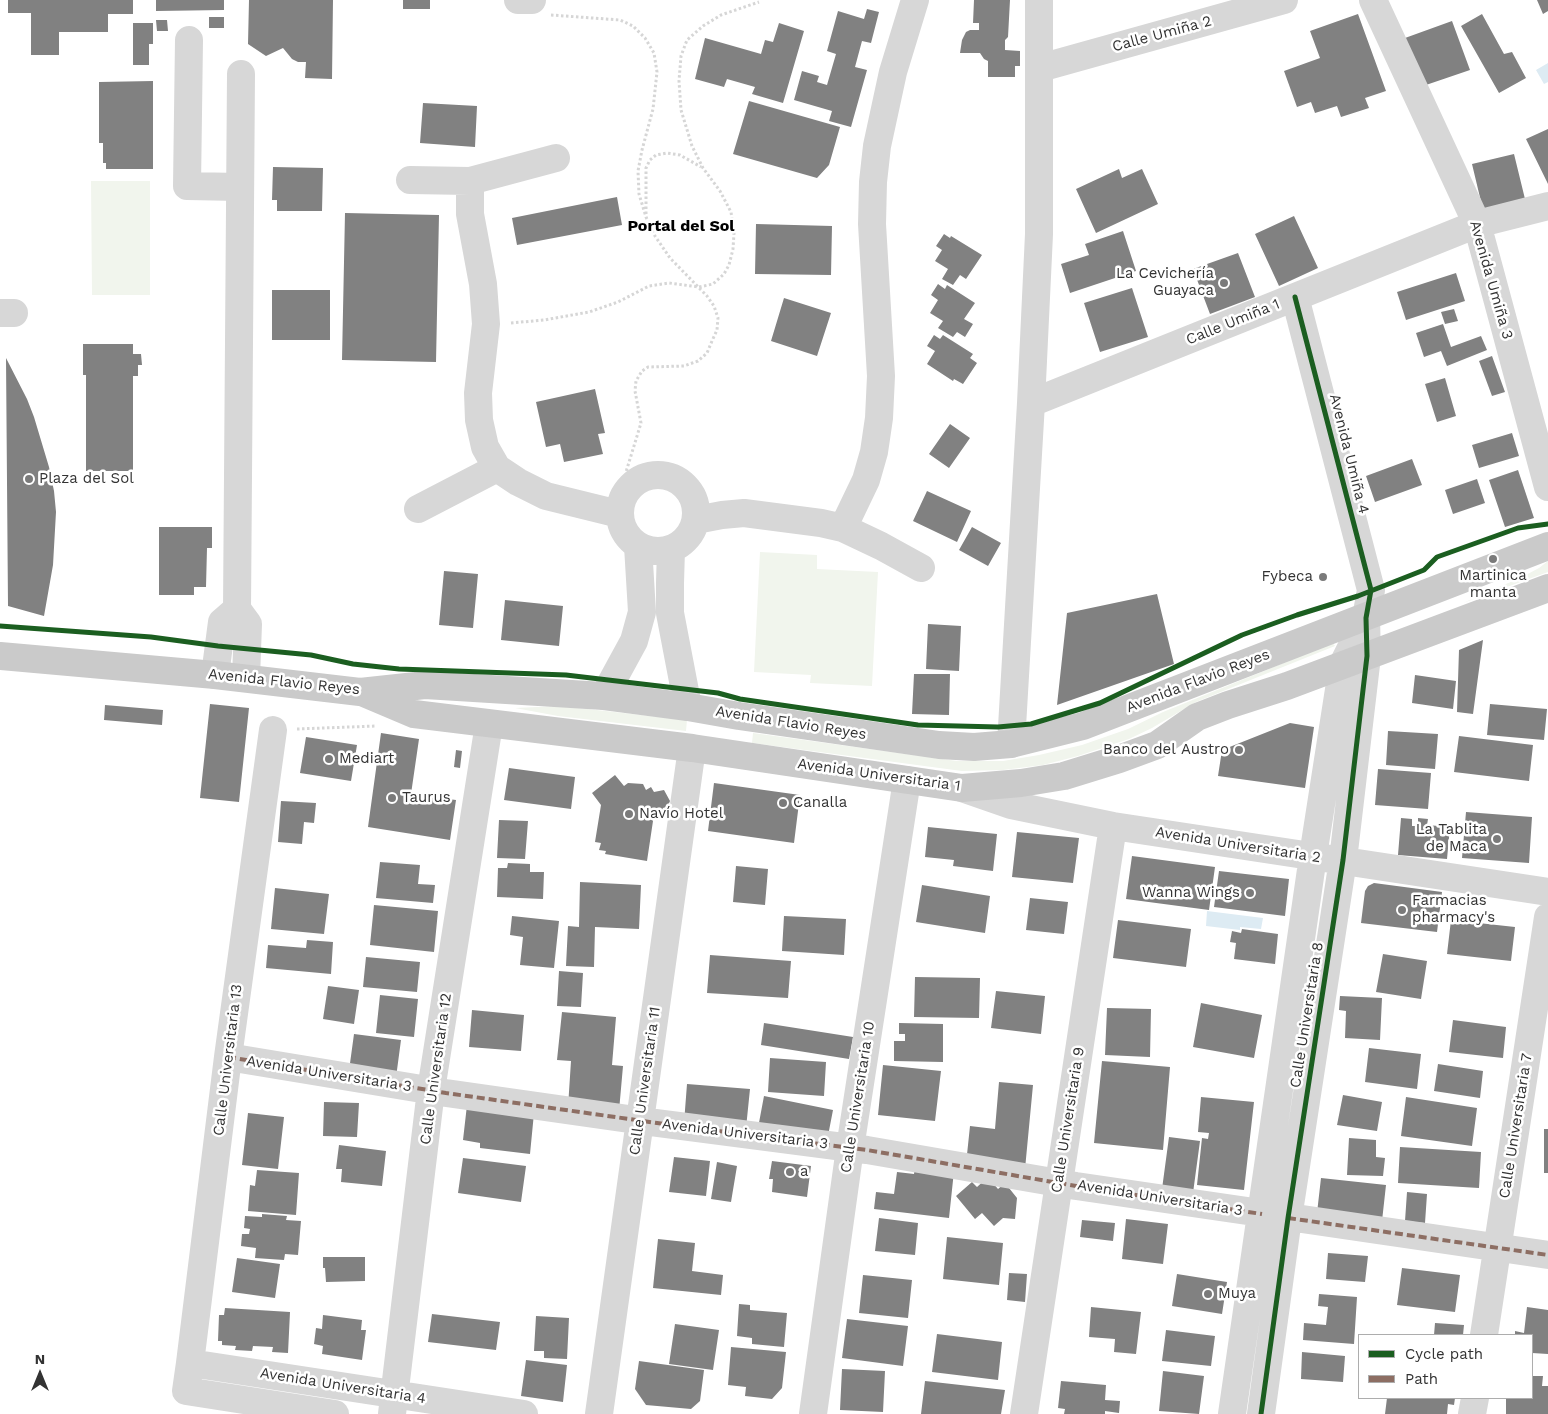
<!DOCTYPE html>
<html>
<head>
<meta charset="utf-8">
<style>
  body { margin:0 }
  #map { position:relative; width:1548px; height:1414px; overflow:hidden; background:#fff; font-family:"Work Sans",sans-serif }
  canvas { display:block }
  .legend { position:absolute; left:1358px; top:1334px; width:175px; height:65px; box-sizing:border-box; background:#fff; border:1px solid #adadad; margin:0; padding:6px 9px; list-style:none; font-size:15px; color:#333 }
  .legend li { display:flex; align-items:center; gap:10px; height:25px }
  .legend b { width:25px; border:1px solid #adadad }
  .north { position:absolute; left:15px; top:1349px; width:50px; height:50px; -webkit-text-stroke:4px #fff; paint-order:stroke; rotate:0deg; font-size:14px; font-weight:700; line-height:20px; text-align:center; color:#333 }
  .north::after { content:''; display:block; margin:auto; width:18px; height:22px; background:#333; clip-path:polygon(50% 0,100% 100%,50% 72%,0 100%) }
</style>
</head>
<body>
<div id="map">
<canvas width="1548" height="1414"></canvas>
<ul class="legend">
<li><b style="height:6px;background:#1b5e20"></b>Cycle path</li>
<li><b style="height:6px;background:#8d6e63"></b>Path</li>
</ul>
<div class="north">N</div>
</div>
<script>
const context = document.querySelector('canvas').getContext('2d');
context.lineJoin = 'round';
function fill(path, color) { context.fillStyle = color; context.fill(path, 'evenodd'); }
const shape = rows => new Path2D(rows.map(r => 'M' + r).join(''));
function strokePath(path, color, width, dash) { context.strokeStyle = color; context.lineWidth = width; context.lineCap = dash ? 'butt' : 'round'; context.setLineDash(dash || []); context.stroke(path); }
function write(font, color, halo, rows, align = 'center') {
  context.font = font + ' "Work Sans",sans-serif'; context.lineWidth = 5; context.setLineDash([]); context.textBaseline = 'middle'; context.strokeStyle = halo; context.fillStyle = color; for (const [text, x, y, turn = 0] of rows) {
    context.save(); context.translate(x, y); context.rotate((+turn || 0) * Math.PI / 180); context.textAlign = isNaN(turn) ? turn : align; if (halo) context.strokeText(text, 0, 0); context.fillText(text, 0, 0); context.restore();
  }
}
fill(shape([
  [91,181,150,181,150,295,92,295],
  [760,552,817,555,817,569,878,572,872,686,810,683,811,675,754,672],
  [1548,561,1548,572,1463,603,1524,576,1539,568],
  [1333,643,1335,646,1196,702,1152,728,1129,739,1078,756,1043,765,1003,770,962,771,752,743,753,733,957,761,1003,761,1039,755,1082,745,1128,729,1163,712],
  [560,706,687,720,686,731,558,716,515,708]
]), '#f1f5ed');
fill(shape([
  [1548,63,1548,82,1544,84,1536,70],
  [1207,911,1263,918,1261,929,1240,927,1240,930,1206,926]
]), '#ddebf3');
fill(shape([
  [8,0,133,0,133,14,108,14,108,32,59,32,59,55,31,55,31,13,8,13],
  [156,0,224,0,224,10,156,11],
  [249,0,333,0,332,79,305,78,306,62,298,62,292,59,283,48,266,56,248,44],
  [403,0,430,0,430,9,403,9],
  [974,0,1010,0,1008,37,1005,40,1005,50,1020,51,1020,66,1015,66,1015,77,988,77,988,61,984,59,980,53,960,53,962,40,966,32,970,30,979,30,979,23,973,23],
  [1537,0,1548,0,1548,11,1543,14],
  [867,9,879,12,871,43,862,41,855,67,867,70,851,127,829,121,832,111,794,100,802,71,819,76,817,82,827,85,836,54,827,51,838,11,864,19],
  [1358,14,1386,91,1365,98,1369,108,1341,117,1337,106,1315,113,1311,102,1297,107,1284,71,1320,58,1310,31],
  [1482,14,1504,54,1512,52,1526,78,1499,93,1461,26],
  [209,17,224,17,224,28,209,28],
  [156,20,167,20,168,31,157,31],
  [1452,21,1470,70,1423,86,1405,38],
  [133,23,153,23,153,44,149,44,149,65,133,65],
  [779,23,804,31,783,103,752,94,755,87,727,79,724,87,695,79,705,38,761,54,765,40,773,42],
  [153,81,153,169,106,169,106,163,103,163,103,143,99,143,99,82],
  [749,101,840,127,829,165,817,178,733,154],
  [423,103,477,106,475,147,420,143],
  [1548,129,1548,184,1526,139],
  [1514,154,1525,199,1483,210,1472,164],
  [273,167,323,168,322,211,277,211,277,200,272,200],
  [1119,169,1122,178,1142,169,1158,204,1096,233,1076,189],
  [617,197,622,225,517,245,512,218],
  [345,213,439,215,436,362,342,360],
  [1294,216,1318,268,1279,286,1255,234],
  [756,224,832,226,831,275,755,274],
  [1123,231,1136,271,1070,293,1061,264,1089,255,1085,244],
  [944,234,950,238,951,236,982,255,966,279,960,275,953,285,942,279,948,269,935,261,942,250,936,246],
  [1238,253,1255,297,1210,314,1193,269],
  [1456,273,1465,301,1406,320,1397,292],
  [938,284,945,289,947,285,975,303,964,319,973,324,965,337,957,332,953,337,938,328,943,321,930,313,938,300,931,295],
  [1132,288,1148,337,1100,352,1084,303],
  [272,290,330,290,330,340,272,340],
  [784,298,831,313,817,356,771,341],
  [1454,309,1458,321,1445,324,1441,312],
  [1443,324,1451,347,1481,336,1487,350,1447,366,1441,351,1424,357,1416,333],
  [934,335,940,339,943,335,973,354,970,358,977,363,963,384,954,379,953,381,927,364,935,351,927,346],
  [83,344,133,344,133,354,141,354,142,365,138,365,138,376,133,376,133,471,86,471,86,375,83,375],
  [1492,356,1505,392,1492,396,1479,361],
  [6,358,27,399,34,417,49,467,54,491,56,512,53,565,44,616,8,606],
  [1445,378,1456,416,1437,422,1425,384],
  [595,389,605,433,598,434,603,454,564,462,560,444,546,447,536,402],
  [950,424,970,438,949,468,929,454],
  [1512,433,1519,456,1479,468,1472,445],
  [1412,459,1422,485,1375,502,1366,476],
  [1518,470,1534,518,1505,527,1489,480],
  [1477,479,1485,503,1453,514,1445,490],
  [927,491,971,511,957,542,913,521],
  [159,527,212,527,212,548,207,548,206,587,194,587,194,595,159,595],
  [972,527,1001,543,988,566,959,550],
  [444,571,478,574,473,628,439,625],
  [1157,594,1174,664,1057,705,1067,613],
  [505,600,563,606,559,646,501,640],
  [928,624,961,626,959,671,926,669],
  [1483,640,1473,714,1457,712,1459,650],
  [914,674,950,674,949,715,912,714],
  [1415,675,1456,681,1453,709,1412,703],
  [210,704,249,708,239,802,200,798],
  [1490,704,1547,709,1544,740,1487,735],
  [105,705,163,710,162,725,104,720],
  [1290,723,1314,727,1305,788,1218,776,1222,750],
  [1388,731,1438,734,1435,769,1386,765],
  [381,733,419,739,411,794,456,800,450,840,368,827],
  [1459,736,1533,745,1529,781,1454,772],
  [306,737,357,745,351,781,300,773],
  [456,750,462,751,460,768,454,767],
  [509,768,575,777,571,809,504,800],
  [1378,769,1431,773,1428,809,1375,805],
  [615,775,624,786,628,783,643,784,646,790,651,787,654,792,664,790,670,801,667,808,652,819,653,821,647,861,605,854,606,851,599,850,601,843,595,842,601,805,592,793],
  [714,783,800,795,794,843,708,831],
  [281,801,316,803,314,823,304,822,302,844,278,842],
  [1466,812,1532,817,1529,863,1462,858],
  [1401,818,1412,819,1412,826,1418,826,1418,818,1428,819,1427,825,1450,827,1447,859,1398,855],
  [499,820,528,821,525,859,497,858],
  [928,827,997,834,993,871,953,866,954,860,925,857],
  [1017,832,1079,838,1073,883,1012,877],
  [1132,856,1215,867,1209,910,1126,899],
  [380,862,420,865,418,884,435,885,433,903,376,898],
  [508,863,530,864,530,872,544,872,543,899,497,897,498,868,507,868],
  [736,866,768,869,765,905,733,902],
  [1219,871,1289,879,1285,916,1214,907],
  [580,882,641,885,639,929,595,927,594,967,566,966,568,926,579,927],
  [1374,883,1442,892,1437,932,1361,923,1365,891,1368,886],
  [922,885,990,896,985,933,916,922],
  [275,888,329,894,324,934,271,929],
  [1030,898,1068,902,1064,934,1026,930],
  [374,905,438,911,434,952,370,945],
  [512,916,559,921,554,968,520,965,523,937,510,935],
  [784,916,846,919,844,955,782,951],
  [1118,920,1191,929,1186,967,1113,958],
  [1451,920,1515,927,1511,961,1447,954],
  [1242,929,1278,934,1275,964,1234,959,1236,943,1230,942,1232,931,1241,933],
  [307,940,333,942,331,974,266,968,268,945,306,948],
  [1383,954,1427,961,1421,999,1376,992],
  [710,955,791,961,788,998,707,993],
  [366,957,420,962,417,992,363,987],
  [559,971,583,973,581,1007,557,1006],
  [915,977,980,978,979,1018,914,1017],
  [328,986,359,990,354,1024,323,1019],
  [996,991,1045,996,1041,1034,991,1028],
  [380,995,418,999,414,1037,376,1033],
  [1340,996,1382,998,1380,1040,1345,1038,1346,1011,1339,1010],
  [1201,1003,1262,1015,1254,1058,1193,1047],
  [1107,1008,1151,1009,1150,1057,1105,1055],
  [472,1010,524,1015,521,1051,469,1047],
  [562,1012,616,1017,612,1065,623,1066,619,1111,568,1107,571,1061,557,1060],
  [1453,1020,1506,1027,1503,1058,1449,1052],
  [764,1023,853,1037,849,1059,761,1045],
  [899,1023,943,1024,943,1062,894,1061,894,1041,905,1041,905,1034,899,1034],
  [354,1034,401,1040,395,1085,348,1078],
  [1369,1048,1421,1054,1417,1089,1365,1082],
  [770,1058,826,1062,824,1096,768,1092],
  [1102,1061,1170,1067,1163,1150,1094,1143],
  [1438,1064,1483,1071,1480,1098,1434,1091],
  [883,1065,941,1071,935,1121,878,1115],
  [999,1082,1033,1085,1025,1169,966,1164,970,1126,995,1129],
  [687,1084,750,1089,746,1128,684,1123],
  [1343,1095,1382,1102,1377,1131,1337,1125],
  [764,1096,833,1110,827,1141,758,1128],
  [1201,1097,1254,1102,1244,1190,1197,1185,1202,1138,1208,1139,1209,1133,1198,1132],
  [1406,1097,1477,1108,1472,1146,1401,1136],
  [324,1102,359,1103,357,1137,323,1136],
  [467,1105,534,1113,530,1154,480,1148,480,1143,463,1140],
  [248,1113,284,1117,278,1169,242,1165],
  [1544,1129,1548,1129,1548,1173,1544,1173],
  [1169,1137,1200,1141,1193,1193,1162,1189],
  [1349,1138,1376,1140,1376,1157,1385,1158,1383,1176,1347,1175],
  [339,1145,386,1151,382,1186,341,1182,342,1169,336,1169],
  [1400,1147,1481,1152,1479,1188,1398,1183],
  [674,1157,710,1161,706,1196,669,1192],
  [463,1158,526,1166,521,1202,458,1193],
  [772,1161,811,1166,807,1197,772,1192,773,1179,769,1179],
  [717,1162,737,1166,731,1202,711,1199],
  [915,1167,954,1171,949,1218,874,1209,876,1192,894,1194,897,1172,914,1174],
  [257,1170,299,1173,296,1215,248,1211,250,1185,255,1186],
  [988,1177,998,1189,1005,1183,1017,1198,1015,1219,1003,1218,994,1226,982,1213,975,1219,956,1196,972,1182,977,1187],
  [1321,1178,1386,1185,1382,1221,1317,1213],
  [1407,1192,1427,1194,1425,1223,1405,1221],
  [262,1214,287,1216,286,1220,301,1221,298,1255,285,1254,284,1260,255,1258,256,1248,241,1246,242,1234,249,1234,250,1229,244,1228,245,1216,262,1217],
  [879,1218,918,1223,915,1255,875,1251],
  [1126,1219,1168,1224,1163,1264,1122,1259],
  [1082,1220,1115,1223,1113,1241,1080,1237],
  [947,1237,1003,1243,999,1285,943,1279],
  [658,1239,695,1243,692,1271,723,1275,721,1295,653,1288],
  [1328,1253,1368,1256,1365,1282,1326,1279],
  [323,1257,365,1257,365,1281,326,1282,325,1268,323,1268],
  [237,1258,280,1264,275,1298,232,1292],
  [1402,1268,1460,1275,1455,1312,1397,1305],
  [1009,1273,1027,1274,1025,1302,1007,1300],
  [1177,1274,1227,1282,1222,1314,1172,1306],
  [863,1275,912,1280,908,1318,859,1313],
  [1319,1294,1357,1297,1354,1344,1303,1340,1304,1323,1326,1325,1328,1307,1318,1306],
  [739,1304,750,1305,750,1310,787,1313,784,1347,752,1344,752,1338,737,1336],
  [1091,1307,1141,1312,1136,1354,1114,1352,1115,1339,1089,1337],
  [1527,1307,1548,1310,1548,1354,1532,1353,1532,1335,1515,1335,1515,1331,1524,1333],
  [225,1308,290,1312,288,1353,272,1352,273,1347,253,1346,252,1351,235,1350,236,1346,222,1345,222,1341,218,1341,219,1315,224,1315],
  [432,1314,500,1322,496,1350,428,1342],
  [323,1315,362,1320,361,1330,366,1330,362,1360,322,1354,323,1346,314,1344,316,1328,322,1329],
  [536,1316,569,1318,567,1359,544,1358,544,1351,534,1351],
  [847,1319,908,1326,903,1366,842,1358],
  [1435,1323,1464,1325,1463,1335,1434,1335],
  [675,1324,719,1330,713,1370,669,1364],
  [1166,1330,1215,1336,1211,1366,1162,1361],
  [937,1334,1002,1342,998,1380,932,1372],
  [731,1347,786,1352,782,1388,772,1399,745,1396,746,1387,728,1385],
  [1302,1352,1345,1356,1343,1382,1301,1379],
  [526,1360,567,1365,563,1402,521,1396],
  [639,1361,704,1370,700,1401,691,1409,646,1405,635,1389],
  [842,1369,885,1371,883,1412,840,1410],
  [1163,1371,1204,1376,1199,1414,1159,1411],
  [1532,1376,1543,1376,1542,1386,1548,1386,1548,1414,1506,1414,1506,1398,1532,1398],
  [925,1381,1005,1390,1001,1414,921,1414],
  [1061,1381,1106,1385,1105,1400,1120,1401,1119,1413,1105,1411,1105,1414,1064,1414,1065,1409,1058,1408],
  [1387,1398,1455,1398,1454,1405,1448,1404,1447,1414,1385,1414]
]), '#818181');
strokePath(shape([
  [551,15,620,20,633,26,645,38,654,53,657,72,653,109,642,150,638,171,639,194,646,217,655,236,670,258,707,296,714,306,718,318,717,330,712,341,707,353,698,361,684,366,648,367,642,371,636,381,635,391,641,423,626,472],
  [646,214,646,168,650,160,656,155,667,153,680,155,701,167],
  [511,323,544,320,589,312,618,302,649,286,669,283,699,287,713,284,724,274,729,265,733,249,734,233,731,212,720,191,703,168,692,146,681,110,679,81,681,56,687,40,703,26,721,15,759,2],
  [297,729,376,726]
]), '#d6d6d6', 3, [2.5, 2.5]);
strokePath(shape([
  [518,0,532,0],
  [1373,0,1477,224,1548,487],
  [189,40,187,186,240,187],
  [1040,68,1284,0],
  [241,74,237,609,248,624,246,678],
  [410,180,470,181,556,158],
  [470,181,470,214,483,284,486,324,478,393,479,420,485,447,497,468,518,482,546,496,619,514],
  [0,313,14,313],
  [1031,403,1477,224,1548,206],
  '620 513a38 38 0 1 1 76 0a38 38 0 1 1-76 0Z',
  [418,509,497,468],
  [696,520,722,515,744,513,821,523,843,528,881,546,921,568],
  [843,528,866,480,874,452,879,418,881,376,872,224,873,182,877,146,893,72,915,0],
  [671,549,670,583,670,613,688,707],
  [215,675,222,622,237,609],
  [604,696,634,641,642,612,638,546],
  [273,730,228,1057,190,1363,186,1391,335,1414],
  [1011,744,1031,403,1039,234,1039,0],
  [962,788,1011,805,1113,826,1548,892],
  [228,1057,446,1093,657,1123,867,1150,1076,1186,1548,1255],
  [1484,1335,1548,917],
  [190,1363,524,1414],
  [392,1414,431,1090,489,724],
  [599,1414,692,748],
  [813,1414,850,1148,907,780],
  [1024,1414,1113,826],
  [1232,1414,1313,856,1343,664,1352,646],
  [1261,1414,1288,1218,1343,860,1367,656,1366,618,1371,590,1295,297],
  [1472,1414,1475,1398]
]), '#d7d7d7', 28);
strokePath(shape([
  [0,656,215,675,360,692,425,685,604,696,688,707,739,716,939,745,974,747,1011,744,1083,726,1548,546],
  [362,692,414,714,692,748,962,788,1021,783,1064,776,1119,759,1157,745,1197,717,1228,705,1287,686,1548,588]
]), '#cacaca', 28);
strokePath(shape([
  [228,1057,446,1093,657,1123,867,1150,1076,1186,1262,1214],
  [1288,1218,1548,1255]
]), '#8d6e63', 4, [8, 4]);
strokePath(shape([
  [0,626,151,637,218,646,311,655,353,664,399,669,566,675,718,693,740,699,918,725,998,727,1031,724,1100,703,1242,635,1297,615,1358,596,1424,570,1437,557,1518,528,1548,524],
  [1261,1414,1288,1218,1343,860,1367,656,1366,618,1371,590,1295,297]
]), '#1b5e20', 5);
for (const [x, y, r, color] of [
  [1224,283,5,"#7a7a7a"],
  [29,479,5,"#7a7a7a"],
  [1493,559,5,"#7a7a7a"],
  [1323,577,5,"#7a7a7a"],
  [1239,750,5,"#7a7a7a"],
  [329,759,5,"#7a7a7a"],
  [392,798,5,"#7a7a7a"],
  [783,803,5,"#7a7a7a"],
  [629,814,5,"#7a7a7a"],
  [1497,839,5,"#7a7a7a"],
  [1250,893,5,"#7a7a7a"],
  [1402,910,5,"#7a7a7a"],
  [790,1172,5,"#7a7a7a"],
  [1208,1294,5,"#7a7a7a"]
]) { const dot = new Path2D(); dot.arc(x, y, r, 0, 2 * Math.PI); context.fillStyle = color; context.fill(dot); strokePath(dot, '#fff', 2); }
write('15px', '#333', '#fff', [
  ["Calle Umiña 2",1162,34,-15],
  ["Avenida Umiña 3",1491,280,74],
  ["Calle Umiña 1",1233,322,-22],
  ["Avenida Umiña 4",1349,454,76],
  ["Avenida Flavio Reyes",1198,681,-21],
  ["Avenida Flavio Reyes",284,682,6],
  ["Avenida Flavio Reyes",791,723,9],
  ["Avenida Universitaria 1",879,775,8],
  ["Avenida Universitaria 2",1238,845,9],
  ["Calle Universitaria 8",1307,1015,-81],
  ["Calle Universitaria 13",228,1060,-83],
  ["Calle Universitaria 12",436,1069,-82],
  ["Avenida Universitaria 3",329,1074,9],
  ["Calle Universitaria 11",645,1081,-82],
  ["Calle Universitaria 10",858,1097,-81],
  ["Calle Universitaria 9",1068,1120,-81],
  ["Calle Universitaria 7",1516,1126,-81],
  ["Avenida Universitaria 3",745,1134,7],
  ["Avenida Universitaria 3",1160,1198,9],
  ["Avenida Universitaria 4",343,1386,9]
]);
write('15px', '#333', '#fff', [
  ["La Cevichería",1214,274,"right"],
  ["Guayaca",1214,291,"right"],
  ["Plaza del Sol",39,479],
  ["Martinica",1493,576,"center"],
  ["manta",1493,593,"center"],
  ["Fybeca",1313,577,"right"],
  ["Banco del Austro",1229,750,"right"],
  ["Mediart",339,759],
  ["Taurus",402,798],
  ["Canalla",793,803],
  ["Navío Hotel",639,814],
  ["La Tablita",1487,830,"right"],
  ["de Maca",1487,847,"right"],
  ["Wanna Wings",1240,893,"right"],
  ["Farmacias",1412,901],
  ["pharmacy's",1412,918],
  ["a",800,1172],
  ["Muya",1218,1294]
], 'left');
write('bold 16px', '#000', '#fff', [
  ["Portal del Sol",681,226]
]);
</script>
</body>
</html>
